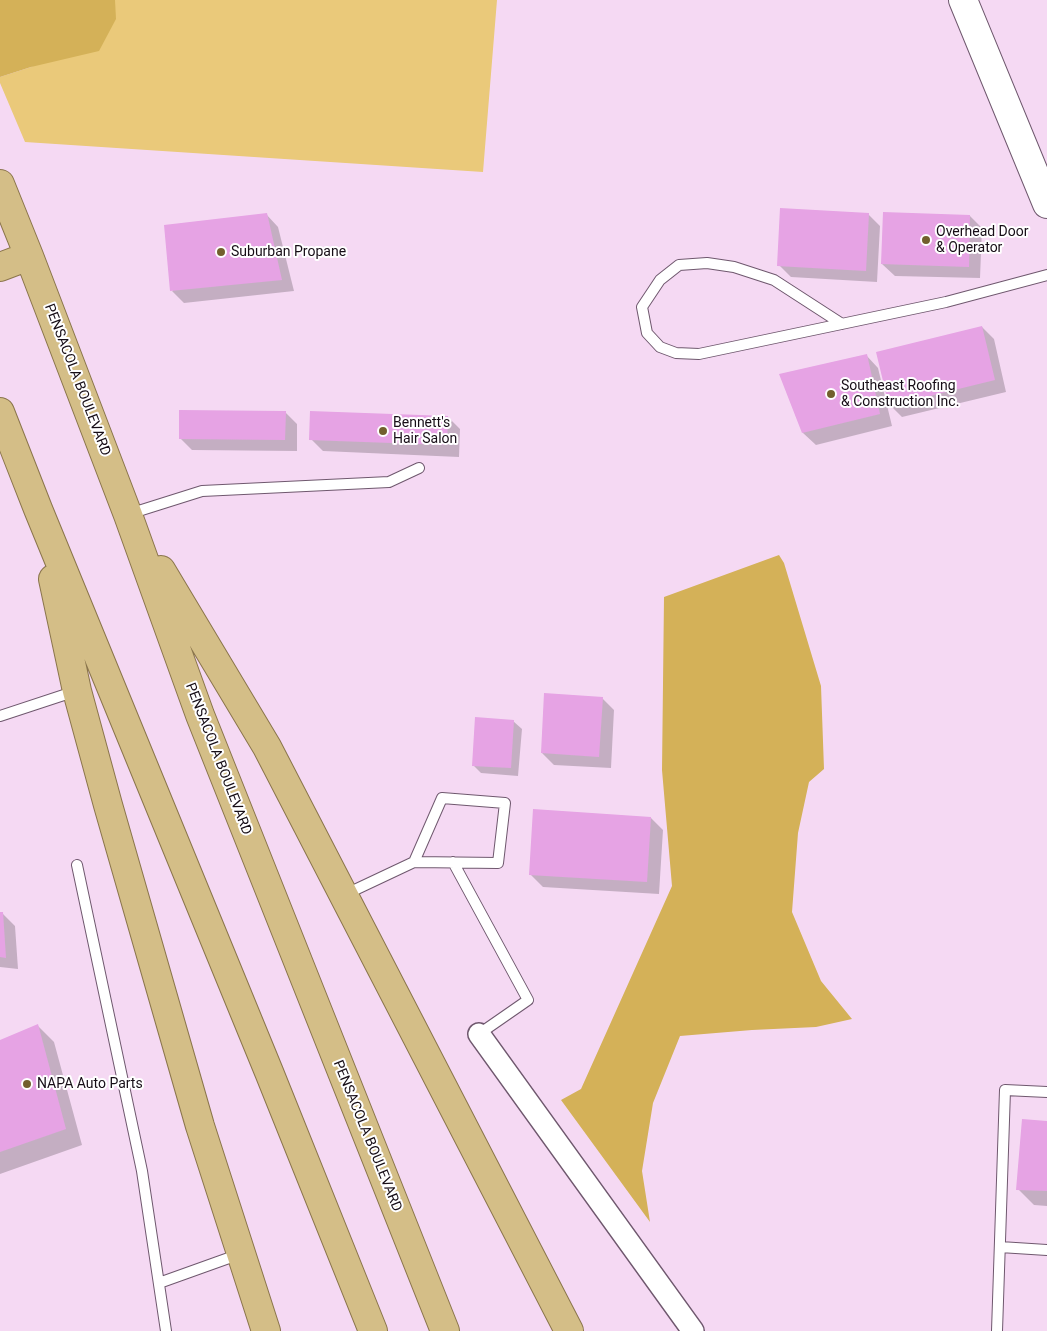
<!DOCTYPE html>
<html>
<head>
<meta charset="utf-8">
<style>
  body { margin:0 }
  canvas { display:block; background:#f5d9f3 }
</style>
</head>
<body>
<canvas width="1047" height="1331"></canvas>
<script>
const context = document.querySelector('canvas').getContext('2d');
context.lineJoin = 'round';
function fill(path, color) { context.fillStyle = color; context.fill(path, 'evenodd'); }
const shape = rows => new Path2D(rows.map(r => 'M' + r).join(''));
function strokePath(path, color, width, dash) { context.strokeStyle = color; context.lineWidth = width; context.lineCap = dash ? 'butt' : 'round'; context.setLineDash(dash || []); context.stroke(path); }
function write(font, color, halo, rows, align = 'center') {
  context.font = font + ' Roboto,sans-serif'; context.lineWidth = 4; context.setLineDash([]); context.textBaseline = 'middle'; context.strokeStyle = halo; context.fillStyle = color; for (const [text, x, y, turn = 0] of rows) {
    context.save(); context.translate(x, y); context.rotate((+turn || 0) * Math.PI / 180); context.textAlign = isNaN(turn) ? turn : align; if (halo) context.strokeText(text, 0, 0); context.fillText(text, 0, 0); context.restore();
  }
}
fill(shape([
  [115,0,497,0,483,172,25,142,0,83,0,77,31,67,115,19]
]), '#eac97a');
fill(shape([
  [0,0,115,0,116,19,99,51,31,67,0,77],
  [779,555,784,563,821,686,824,769,809,782,798,833,792,912,821,981,852,1019,816,1027,752,1030,680,1036,653,1103,642,1171,650,1222,561,1100,581,1089,672,886,662,770,664,597]
]), '#d4b158');
fill(shape([
  [266,214,278,227,294,291,184,303,172,291],
  [868,214,880,226,877,282,791,277,779,265],
  [970,216,982,228,980,278,895,276,882,264],
  [982,327,994,339,1006,392,902,417,890,405],
  [866,355,878,368,892,426,816,445,803,433,781,375],
  [285,412,297,424,297,451,192,450,180,438],
  [448,417,460,429,459,457,323,451,311,439],
  [602,698,614,710,611,768,554,765,542,753],
  [513,721,522,729,518,776,481,773,473,765],
  [651,818,663,830,659,894,543,887,531,875],
  [0,914,3,914,15,926,18,969,0,967],
  [38,1026,54,1042,82,1145,0,1174,0,1041],
  [1047,1122,1047,1206,1034,1205,1018,1189]
]), '#0003');
fill(shape([
  [780,208,869,213,866,271,777,266],
  [883,212,970,215,969,267,881,264],
  [267,213,282,280,170,291,164,225],
  [982,326,995,380,889,406,876,352],
  [867,354,880,414,802,433,779,374],
  [179,410,286,411,285,440,179,439],
  [310,411,448,416,447,445,309,440],
  [544,693,603,697,599,757,541,753],
  [475,717,514,720,511,768,472,766],
  [533,809,651,817,647,882,529,875],
  [0,912,3,912,6,958,0,957],
  [38,1024,66,1129,0,1152,0,1040],
  [1022,1119,1047,1121,1047,1191,1016,1190]
]), '#e6a3e4');
const service = shape([
  [842,324,774,280,734,267,707,263,679,265,660,280,642,307,647,333,660,347,676,353,699,354,946,302,1047,275],
  [129,514,202,491,389,482,419,468],
  [0,716,76,691],
  [453,862,528,1000,479,1034],
  [77,865,142,1171,166,1331],
  [344,895,414,862,498,863,505,803,442,798,414,862],
  [1000,1247,1047,1250],
  [159,1283,240,1254],
  [997,1331,1005,1090,1047,1092]
]);
const minor = shape([
  [479,1034,693,1331]
]);
const secondary = shape([
  [963,0,1047,204]
]);
const trunk = shape([
  [0,184,29,256,128,515,200,715,445,1331],
  [0,267,29,256],
  [0,412,38,509,269,1072,373,1331],
  [161,570,267,747,569,1331],
  [53,579,77,691,108,805,200,1126,266,1331]
]);
strokePath(service, '#6f586e', 12);
strokePath(minor, '#6f586e', 24);
strokePath(secondary, '#6f586e', 30);
strokePath(trunk, '#8a754c', 30);
strokePath(service, '#fff', 10);
strokePath(minor, '#fff', 21);
strokePath(secondary, '#fff', 28);
strokePath(trunk, '#d4be87', 28);
for (const [x, y, r, color] of [
  [926,240,5,"#725f2d"],
  [221,252,5,"#725f2d"],
  [831,394,5,"#725f2d"],
  [383,431,5,"#725f2d"],
  [27,1084,5,"#725f2d"]
]) { const dot = new Path2D(); dot.arc(x, y, r, 0, 2 * Math.PI); context.fillStyle = color; context.fill(dot); strokePath(dot, '#fff', 2); }
write('14px', '#160d16', '#fff', [
  ["Overhead Door",936,232],
  ["& Operator",936,248],
  ["Suburban Propane",231,252],
  ["Southeast Roofing",841,386],
  ["& Construction Inc.",841,402],
  ["Bennett's",393,423],
  ["Hair Salon",393,439],
  ["NAPA Auto Parts",37,1084]
], 'left');
write('14px', '#160d16', '#fff', [
  ["PENSACOLA BOULEVARD",77,380,69],
  ["PENSACOLA BOULEVARD",218,759,69],
  ["PENSACOLA BOULEVARD",367,1136,68]
]);
</script>
</body>
</html>
